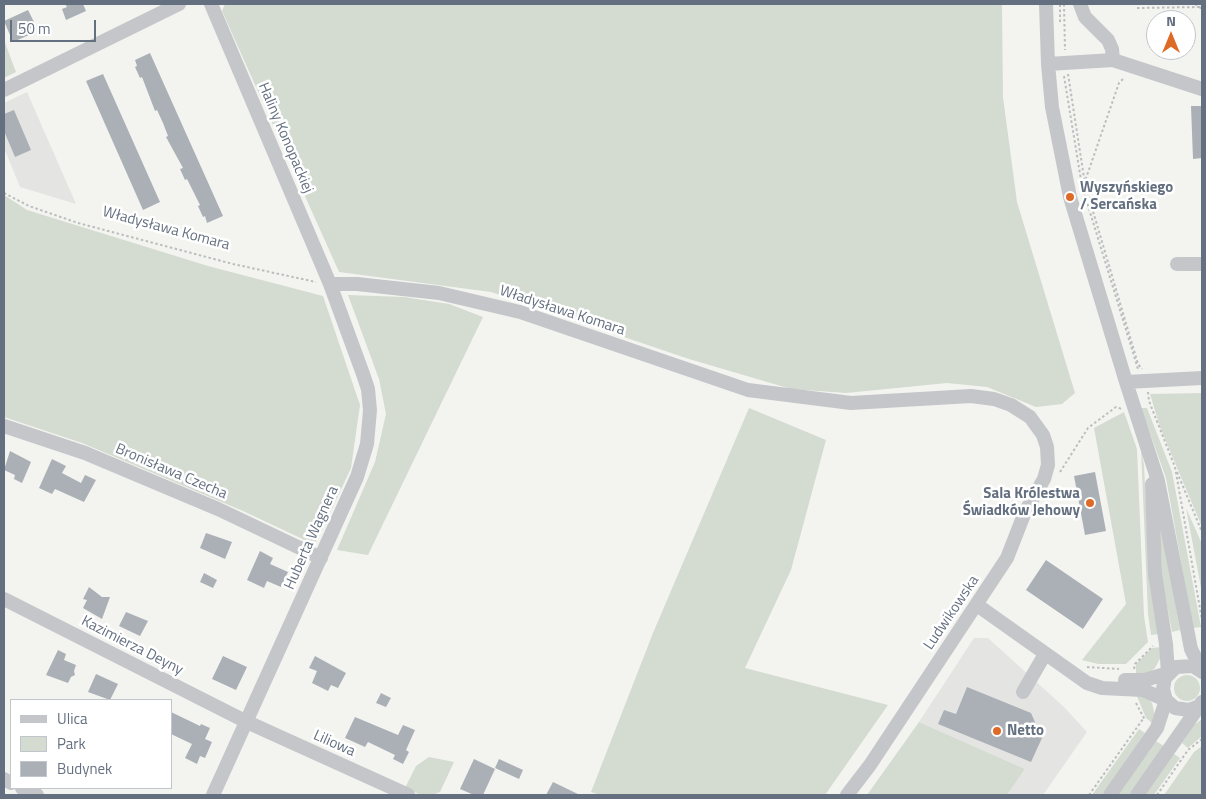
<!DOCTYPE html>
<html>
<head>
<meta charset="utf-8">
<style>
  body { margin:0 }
  #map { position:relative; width:1206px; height:799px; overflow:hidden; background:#f3f4f0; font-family:"Titillium Web",sans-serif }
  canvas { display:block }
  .frame { position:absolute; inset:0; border:5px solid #647080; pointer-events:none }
  .legend { position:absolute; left:10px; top:699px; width:162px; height:90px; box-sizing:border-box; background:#fff; border:1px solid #c1c6cc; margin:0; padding:6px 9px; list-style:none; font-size:15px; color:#647080 }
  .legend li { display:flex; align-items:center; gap:10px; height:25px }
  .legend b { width:25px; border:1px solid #c1c6cc }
  .north { position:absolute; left:1146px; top:10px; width:50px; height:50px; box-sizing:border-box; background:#fff; border:1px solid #c1c6cc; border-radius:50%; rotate:0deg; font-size:14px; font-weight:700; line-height:20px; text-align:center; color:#647080 }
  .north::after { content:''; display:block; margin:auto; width:18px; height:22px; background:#dd6a27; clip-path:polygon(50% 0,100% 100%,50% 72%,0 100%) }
  .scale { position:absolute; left:10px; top:20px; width:86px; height:22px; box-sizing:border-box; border:2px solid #647080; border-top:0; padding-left:6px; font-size:15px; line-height:18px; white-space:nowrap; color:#647080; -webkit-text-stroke:4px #fff; paint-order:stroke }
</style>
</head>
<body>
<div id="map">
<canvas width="1206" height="799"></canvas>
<div class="frame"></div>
<ul class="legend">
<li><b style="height:6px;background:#c4c6ca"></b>Ulica</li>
<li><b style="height:14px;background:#d4dbd1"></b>Park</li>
<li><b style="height:14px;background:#aab0b6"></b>Budynek</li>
</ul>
<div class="north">N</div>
<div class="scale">50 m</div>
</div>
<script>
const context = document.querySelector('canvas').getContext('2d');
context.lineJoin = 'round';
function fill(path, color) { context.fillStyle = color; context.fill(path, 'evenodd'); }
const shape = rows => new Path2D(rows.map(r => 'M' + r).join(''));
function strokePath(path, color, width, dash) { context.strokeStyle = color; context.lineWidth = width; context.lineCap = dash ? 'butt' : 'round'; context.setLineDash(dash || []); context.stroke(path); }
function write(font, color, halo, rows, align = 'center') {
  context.font = font + ' "Titillium Web",sans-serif'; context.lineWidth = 5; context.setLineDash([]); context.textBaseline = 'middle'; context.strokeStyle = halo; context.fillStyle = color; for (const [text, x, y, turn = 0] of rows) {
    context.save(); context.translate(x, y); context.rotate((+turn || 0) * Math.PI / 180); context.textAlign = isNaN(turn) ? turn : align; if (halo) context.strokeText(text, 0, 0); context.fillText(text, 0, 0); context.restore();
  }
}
fill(shape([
  [27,92,76,204,20,187,4,148,4,103],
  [974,638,988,638,1064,707,1087,732,1043,795,1007,795,1025,769,919,722]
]), '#e4e5e3');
fill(shape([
  [225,4,1002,4,1003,97,1017,202,1075,393,1062,404,1036,407,987,387,947,383,846,393,791,389,689,359,491,292,339,272,222,11],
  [4,40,16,72,4,78],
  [4,195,27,210,208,266,323,296,360,405,351,468,317,541,311,543,243,511,82,443,4,417],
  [348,295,404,297,449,304,483,317,368,555,337,550,375,462,386,414,379,379],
  [1202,393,1202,527,1160,427,1150,394],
  [749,408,826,440,791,570,745,668,888,705,825,795,600,795,591,792,653,633],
  [1141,408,1147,408,1172,472,1201,627,1193,628,1166,478],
  [1124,412,1137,449,1144,616,1148,642,1126,664,1098,664,1082,660,1126,604,1094,428],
  [1141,448,1144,465,1150,587,1159,634,1151,635,1148,614],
  [1186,508,1202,544,1202,593],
  [1160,520,1180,630,1172,632,1162,579],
  [1161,647,1161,657,1155,668,1150,672,1136,676,1136,664,1152,648],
  '1174 688a13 13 0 1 1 26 0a13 13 0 1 1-26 0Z',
  [1136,694,1148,698,1152,703,1155,715,1152,723,1146,718],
  [1202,719,1202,736,1188,748,1182,743,1194,725],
  [919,722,1025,769,1007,795,867,795],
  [1139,729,1145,733,1102,795,1092,795],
  [1156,741,1164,746,1130,795,1118,795],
  [1202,746,1202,795,1164,795,1194,752],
  [1174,754,1180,758,1154,795,1145,795],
  [429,757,454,762,440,792,432,795,421,795,405,788,416,766]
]), '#d4dbd1');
fill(shape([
  [65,4,83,4,86,11,66,20,62,9,67,7],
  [28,10,36,26,27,30,29,35,13,42,4,21],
  [150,53,223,216,207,223,205,216,203,217,198,206,200,205,187,179,185,180,180,169,183,168,166,137,168,136,163,123,157,110,155,111,142,77,140,78,135,67,137,66,135,60],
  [103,74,160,202,143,210,86,81],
  [1191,106,1202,106,1202,158,1193,159],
  [14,110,31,150,15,157,4,131,4,114],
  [10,451,31,462,22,483,14,479,15,475,4,470],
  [52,459,66,466,62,473,81,483,85,475,96,480,84,502,55,489,52,494,39,488],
  [1095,472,1106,531,1085,535,1074,476],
  [206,533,232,542,225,559,200,548],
  [260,551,273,558,270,564,288,572,281,587,267,581,264,588,247,580],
  [1046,560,1103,599,1083,629,1026,590],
  [204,573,217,580,213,588,200,582],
  [89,587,102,597,110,597,102,619,83,608,87,600,83,599],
  [126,612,148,621,140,636,119,626],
  [58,650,66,654,64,660,76,665,74,671,75,675,71,677,68,683,46,675],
  [223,656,247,667,236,690,212,679],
  [315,656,346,673,338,688,331,685,328,691,312,683,317,671,309,668],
  [96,674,118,684,110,700,88,692],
  [967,687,1031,713,1042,738,1031,762,938,724,944,710,956,714],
  [381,693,391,698,386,707,376,703],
  [171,712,200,726,201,724,210,728,205,739,212,742,205,758,200,756,197,764,185,758,192,744,171,734],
  [355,717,398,735,403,725,415,730,406,750,409,752,403,764,393,759,395,755,368,742,365,747,345,738],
  [474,759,495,769,483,795,474,795,460,789],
  [499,759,523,770,519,779,495,768],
  [553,782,580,795,546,795]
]), '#aab0b6');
strokePath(shape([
  [1064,4,1065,50],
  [1195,4,1202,9],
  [1137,8,1200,7],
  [1060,22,1060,4],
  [1068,74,1085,184,1138,364,1142,369],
  [1064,76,1082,186,1138,369],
  [1084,184,1119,83,1124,78],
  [4,193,29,206,78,223,233,264,316,282],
  [1148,392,1149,401,1175,467,1202,620],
  [1060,472,1088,428,1116,407,1122,409],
  [1177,472,1202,532],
  [1087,667,1119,669],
  [1134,669,1135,664,1153,646],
  [1136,703,1145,720],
  [1089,795,1143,719],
  [1157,795,1188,750,1202,739]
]), '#bbbdbf', 2, [2.5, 2.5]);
strokePath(shape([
  [211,4,330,284,363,374,368,389,370,410,367,444,357,477,213,795],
  [1046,4,1048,64,1052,107,1070,197,1126,382,1158,481,1191,649,1202,671],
  [1080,4,1085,17,1108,40,1112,49,1113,60],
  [1048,64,1113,60,1202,89],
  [4,90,179,4],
  [1177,264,1202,264],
  [330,284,357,284,439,293,520,312,748,390,851,403,971,396,994,399,1011,405,1030,417,1043,435,1047,447,1048,465,1044,479,1025,512,1007,558,870,765,847,795],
  [1126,382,1202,378],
  [4,426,85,453,218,509,321,558],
  [1152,484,1155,574,1166,644,1168,673],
  [4,599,247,722,408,795],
  [977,605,1087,683,1102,688,1143,690,1166,700],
  [1125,680,1145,680,1168,673],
  [1023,692,1045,654],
  [1202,705,1189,710,1175,708,1166,700,1163,689,1165,678,1176,667,1193,666,1202,672],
  [4,779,11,783],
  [22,788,37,795],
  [1110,795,1157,728,1166,700],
  [1137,795,1202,702]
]), '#c4c6ca', 14);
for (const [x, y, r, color] of [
  [1070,197,5,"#dd6a27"],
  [1090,503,5,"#dd6a27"],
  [997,731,5,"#dd6a27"]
]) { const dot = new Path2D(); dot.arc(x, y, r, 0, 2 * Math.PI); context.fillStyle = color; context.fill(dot); strokePath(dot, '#fff', 2); }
write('15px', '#647080', '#fff', [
  ["Haliny Konopackiej",285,138,67],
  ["Władysława Komara",166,229,15],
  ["Władysława Komara",562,311,18],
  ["Bronisława Czecha",171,472,23],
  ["Huberta Wagnera",312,538,-66],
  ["Ludwikowska",952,613,-56],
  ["Kazimierza Deyny",132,646,27],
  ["Liliowa",334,744,24]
]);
write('bold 15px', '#647080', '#fff', [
  ["Wyszyńskiego",1080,188],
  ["/ Sercańska",1080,205],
  ["Sala Królestwa",1080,494,"right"],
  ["Świadków Jehowy",1080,511,"right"],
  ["Netto",1007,731]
], 'left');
</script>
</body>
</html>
